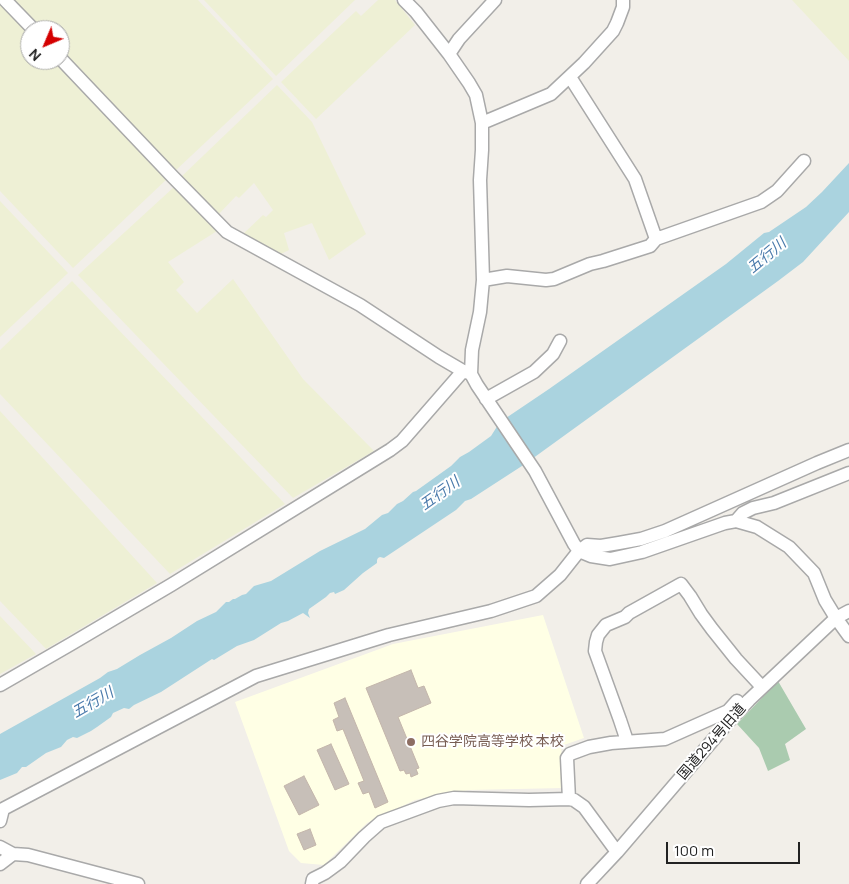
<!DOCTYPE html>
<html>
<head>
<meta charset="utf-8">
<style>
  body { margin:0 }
  #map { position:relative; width:849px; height:884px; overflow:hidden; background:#f2efe9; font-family:Manrope,sans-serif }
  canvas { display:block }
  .north { position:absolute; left:20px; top:20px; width:50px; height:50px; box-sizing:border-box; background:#fff; border:1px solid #a7a7a7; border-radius:50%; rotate:225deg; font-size:14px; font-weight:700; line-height:20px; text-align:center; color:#222 }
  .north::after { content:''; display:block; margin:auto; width:18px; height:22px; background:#d40000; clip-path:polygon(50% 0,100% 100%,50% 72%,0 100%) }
  .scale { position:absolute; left:666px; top:842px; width:134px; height:22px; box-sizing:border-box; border:2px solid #222; border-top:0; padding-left:6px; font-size:15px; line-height:18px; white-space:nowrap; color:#222; -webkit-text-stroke:4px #fff; paint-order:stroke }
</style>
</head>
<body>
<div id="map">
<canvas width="849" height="884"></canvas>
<div class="north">N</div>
<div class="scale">100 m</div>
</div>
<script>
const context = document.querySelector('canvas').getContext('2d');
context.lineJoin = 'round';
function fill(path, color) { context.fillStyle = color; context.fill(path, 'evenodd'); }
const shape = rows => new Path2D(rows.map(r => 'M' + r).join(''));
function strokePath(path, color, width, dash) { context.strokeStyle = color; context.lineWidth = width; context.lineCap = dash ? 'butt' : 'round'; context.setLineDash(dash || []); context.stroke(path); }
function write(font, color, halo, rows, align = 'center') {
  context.font = font + ' Manrope,"Noto Sans JP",sans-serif'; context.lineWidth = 4; context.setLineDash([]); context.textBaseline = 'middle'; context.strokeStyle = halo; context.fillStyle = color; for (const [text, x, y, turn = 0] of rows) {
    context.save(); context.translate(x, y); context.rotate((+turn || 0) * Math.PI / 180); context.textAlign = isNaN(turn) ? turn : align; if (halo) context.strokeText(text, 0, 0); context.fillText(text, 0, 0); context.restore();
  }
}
fill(shape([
  [543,615,584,738,561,746,564,788,469,790,415,800,367,823,324,865,301,863,289,851,235,702,393,644]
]), '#ffffe5');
fill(shape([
  [13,0,198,0,273,79,175,171,60,50,60,30,41,30],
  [204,0,355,0,276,76],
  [378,0,395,0,415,25,316,119,281,82,356,11,361,16],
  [792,0,849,0,849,61],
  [0,2,30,33,30,60,56,60,168,178,73,268,0,191],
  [277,85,312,122,366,234,329,260,312,223,284,233,289,250,279,255,242,235,263,215,266,217,273,210,254,183,239,198,236,196,217,216,181,177],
  [174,187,217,231,168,262,184,282,176,290,197,313,233,279,303,379,374,451,293,498,78,275],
  [0,201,68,273,0,337],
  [72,281,285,504,170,574,0,394,0,350],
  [0,411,157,583,46,649,0,601],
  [0,616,36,654,0,674]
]), '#eef0d5');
fill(shape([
  [778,681,806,729,785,744,790,760,768,771,759,748,737,724]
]), '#aacbaf');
fill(shape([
  [849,163,849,212,803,262,778,281,525,464,471,499,465,501,456,510,384,558,380,557,378,558,377,560,377,563,363,573,344,590,335,594,334,592,330,593,326,597,309,609,308,613,310,618,303,613,288,621,281,623,254,640,237,646,214,660,212,659,161,692,134,705,129,709,124,708,113,713,111,717,97,727,91,731,77,738,73,737,67,740,61,747,46,753,26,767,22,767,17,773,0,780,0,734,100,678,108,672,117,669,140,655,171,638,197,621,216,612,226,602,229,602,233,599,235,599,242,595,246,594,254,586,271,581,320,551,365,529,382,515,388,513,397,504,403,501,413,492,416,491,451,466,460,457,469,452,491,436,498,425,506,418,549,389,726,264,764,233,769,232,806,207,822,192]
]), '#aad3df');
const building = shape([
  [411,670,418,688,424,686,431,703,398,717,419,768,416,769,418,774,411,777,410,773,406,774,404,770,400,771,366,688,411,670],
  [345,698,388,802,375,808,369,792,363,794,358,783,364,781,343,729,337,731,333,720,339,717,334,703,345,698],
  [331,744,349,784,335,790,317,750,331,744],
  [304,776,319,805,299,815,284,786,304,776],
  [310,829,316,845,304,850,297,834,310,829]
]);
fill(building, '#c7bfb8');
strokePath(building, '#c4b6ab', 1);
const minor = shape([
  [5,0,34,30],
  [404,0,416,12,449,54,469,83,476,95,482,123,482,150,480,180,483,280,480,312,472,350,471,374,477,385,535,471,574,544,579,551,591,556,610,559,642,552,725,523,736,521,757,527,789,547,814,573,825,600,836,618,849,636],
  [449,54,459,39,495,0],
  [60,58,173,177,227,232,360,305,439,357,463,371,471,374],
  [570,77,635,179,656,239],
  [482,123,551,94,584,63,613,31,617,23,623,7,623,0],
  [483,280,507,276,546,280,554,279,590,264,603,261,650,246,656,239,761,202,777,191,804,161],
  [486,399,534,372,553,354,560,341],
  [736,521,743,513,753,508,774,503,849,473],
  [0,685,71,644,171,585,390,450,402,441,463,371],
  [627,741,620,720,595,651,596,642,598,635,606,625,625,617,629,613,681,584,690,596,701,614,712,629,736,659,762,687],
  [569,799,567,758,570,754,589,747,611,743,665,739,728,711,737,701],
  [0,821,3,809,256,676,389,635,491,611,536,596,560,575,579,551,587,545,601,546,619,543,641,539,665,531,817,463,849,450],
  [0,847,13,854,28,855,138,884],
  [0,864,13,854],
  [312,884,313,879,325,873,340,862,364,837,381,822,438,801,454,798,529,800,569,799,574,800,584,807,617,852],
  [587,884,617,852,730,720,749,700,836,618,849,611]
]);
strokePath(minor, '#a9a9a9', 15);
strokePath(minor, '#fff', 12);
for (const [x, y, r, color] of [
  [411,742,5,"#8d6e63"]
]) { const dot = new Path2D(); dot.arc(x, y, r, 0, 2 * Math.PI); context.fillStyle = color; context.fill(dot); strokePath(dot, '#fff', 2); }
write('14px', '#785e54', '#fff', [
  ["四谷学院高等学校 本校",421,742]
], 'left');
write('14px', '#222', '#fff', [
  ["国道294号旧道",712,742,-49]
]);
write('italic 15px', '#4a7aab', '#fff', [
  ["五行川",767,256,-40],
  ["五行川",440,494,-36],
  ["五行川",93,703,-30]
]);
</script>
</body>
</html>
